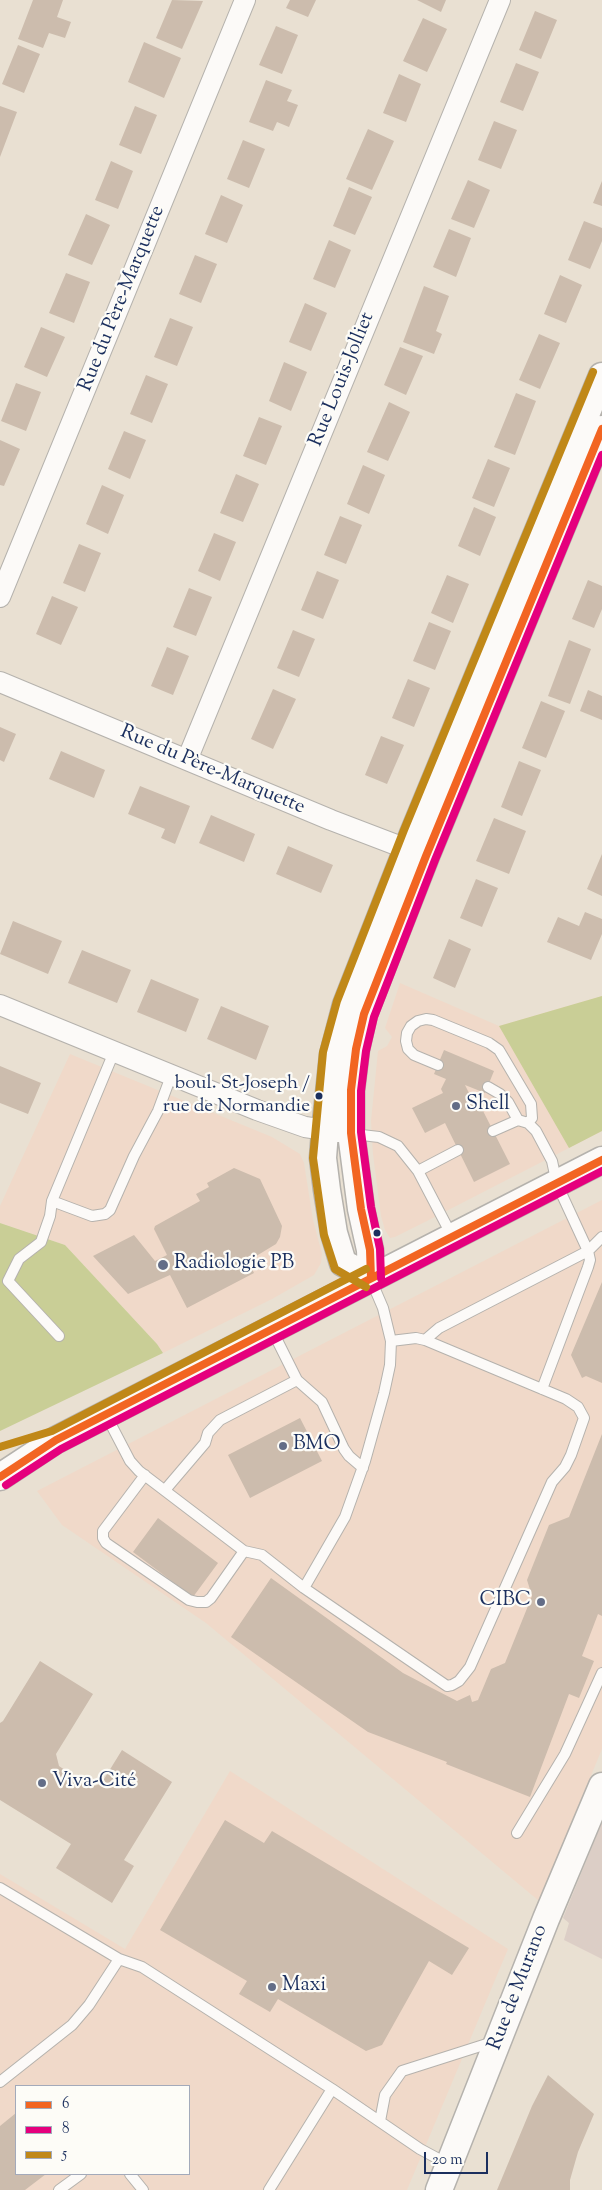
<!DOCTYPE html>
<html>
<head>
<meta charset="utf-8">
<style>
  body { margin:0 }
  #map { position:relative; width:602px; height:2190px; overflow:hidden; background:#e9e0d2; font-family:"Sorts Mill Goudy",serif }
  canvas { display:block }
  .legend { position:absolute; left:15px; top:2085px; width:175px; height:90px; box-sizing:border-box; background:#fdfcf7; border:1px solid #a3aaba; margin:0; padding:6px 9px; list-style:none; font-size:15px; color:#1b2f5e }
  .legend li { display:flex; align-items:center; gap:10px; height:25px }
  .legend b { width:25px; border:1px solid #a3aaba }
  .scale { position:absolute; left:424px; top:2152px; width:64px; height:22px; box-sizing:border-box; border:2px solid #1b2f5e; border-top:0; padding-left:6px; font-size:15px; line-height:18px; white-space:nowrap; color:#1b2f5e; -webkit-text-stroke:4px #fdfcf7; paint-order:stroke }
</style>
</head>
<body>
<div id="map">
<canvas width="602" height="2190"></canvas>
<ul class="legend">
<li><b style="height:6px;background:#f26522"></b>6</li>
<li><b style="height:6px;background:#e5007d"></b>8</li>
<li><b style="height:6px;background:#c08818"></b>5</li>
</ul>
<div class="scale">20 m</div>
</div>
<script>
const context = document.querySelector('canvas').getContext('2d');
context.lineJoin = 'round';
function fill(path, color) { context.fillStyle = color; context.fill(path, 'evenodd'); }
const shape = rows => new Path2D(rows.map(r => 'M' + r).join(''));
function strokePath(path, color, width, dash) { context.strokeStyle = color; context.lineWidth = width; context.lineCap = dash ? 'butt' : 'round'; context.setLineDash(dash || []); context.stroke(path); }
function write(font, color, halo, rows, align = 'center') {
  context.font = font + ' "Sorts Mill Goudy",serif'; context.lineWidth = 4.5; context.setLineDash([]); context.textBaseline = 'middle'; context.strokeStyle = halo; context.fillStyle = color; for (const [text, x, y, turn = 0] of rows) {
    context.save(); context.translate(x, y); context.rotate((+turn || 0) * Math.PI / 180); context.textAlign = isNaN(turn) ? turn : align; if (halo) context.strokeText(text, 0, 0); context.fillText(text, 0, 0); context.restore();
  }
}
fill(shape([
  [400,983,499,1026,602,996,602,1131,425,1222,395,1237,390,1238,385,1230,381,1216,373,1154,371,1121,378,1051,387,1046,392,1037,385,1028],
  [70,1054,272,1137,300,1154,304,1163,313,1220,322,1254,321,1263,314,1275,272,1299,163,1353,157,1344,65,1245,0,1223,0,1206],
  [602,1200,602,1749,539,1901,206,1623,62,1525,37,1491],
  [230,1771,508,1949,407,2190,0,2190,0,1874,125,1949],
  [16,2086,189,2086,189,2174,16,2174]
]), '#f0d9c9');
fill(shape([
  [602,1822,602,1959,564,1940,569,1923,563,1918]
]), '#dccec6');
fill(shape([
  [602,996,602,1131,569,1148,499,1026],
  [0,1223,65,1245,157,1344,163,1353,0,1431]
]), '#c9ce96');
fill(shape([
  [33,0,63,0,57,17,71,22,65,38,49,33,43,48,18,39],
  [172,0,203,1,182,49,156,38],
  [290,0,316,0,308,17,286,8],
  [417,0,446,0,441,12],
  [535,11,557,20,541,59,519,50],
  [423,18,447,29,427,72,403,61],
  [276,26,298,35,282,74,259,65],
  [144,42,181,58,164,98,128,82],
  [18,45,40,54,24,93,2,84],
  [516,63,539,72,523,111,500,102],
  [399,74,421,84,406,122,383,113],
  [266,80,292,90,287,101,298,105,289,127,277,122,273,131,249,122],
  [0,106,17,112,0,157],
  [135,106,157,115,141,154,119,145],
  [494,121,517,130,501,169,478,160],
  [368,129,394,141,372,190,346,179],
  [243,140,265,149,249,188,227,179],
  [111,161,133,171,118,209,95,200],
  [468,180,490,190,474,228,451,219],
  [602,181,602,206,593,203],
  [349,187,372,197,355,235,333,226],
  [221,195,243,205,227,243,205,234],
  [86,214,110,225,92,265,68,255],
  [584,221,602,228,602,241,590,269,568,260],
  [449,229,471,238,456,277,433,267],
  [329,240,351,250,335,288,313,279],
  [195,255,217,264,201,303,179,294],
  [66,273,90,282,74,323,49,313],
  [560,275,582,285,566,323,544,314],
  [424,286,449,296,436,331,442,334,434,354,403,342],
  [305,303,327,313,311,351,289,342],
  [170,318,193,327,177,366,154,357],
  [41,327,65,337,47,377,24,367],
  [539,334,560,343,540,389,519,380],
  [400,347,423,356,406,395,384,385],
  [284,362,307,372,291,411,269,401],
  [146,375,168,384,152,423,130,414],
  [16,383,41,392,26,431,1,421],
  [516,393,536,401,515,455,494,447],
  [389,402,410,412,388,461,367,452],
  [259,417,282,426,266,465,243,456],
  [124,431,146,440,130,479,108,469],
  [0,440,20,449,4,486,0,485],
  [488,459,510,468,494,507,472,498],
  [363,465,385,475,369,514,347,504],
  [236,474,259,484,243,522,220,513],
  [102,485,124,495,108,534,86,524],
  [474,507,496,517,480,556,458,546],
  [340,516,362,525,346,564,324,555],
  [214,533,236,542,220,581,198,571],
  [79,544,101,553,85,592,63,583],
  [317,571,339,580,323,619,301,610],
  [447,575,469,584,453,623,431,613],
  [588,580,602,586,602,609,594,628,572,619],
  [189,588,212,597,196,636,173,627],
  [52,596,78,607,61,645,36,634],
  [429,622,451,631,435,670,413,661],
  [293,630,315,639,299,677,277,668],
  [569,640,591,649,570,704,548,696],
  [167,647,189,656,173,695,151,686],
  [408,679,430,688,414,727,392,718],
  [273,689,296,699,273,749,251,739],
  [588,690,602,696,602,720,580,711],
  [541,701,565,711,546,758,522,748],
  [0,727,16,734,4,762,0,760],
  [381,736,404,745,387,784,365,775],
  [61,751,105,770,94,798,49,779],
  [519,761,541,770,522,816,501,807],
  [140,786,190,806,175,844,161,838,165,829,128,814],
  [211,815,255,834,244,862,199,843],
  [494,818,526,831,509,874,476,861],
  [288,846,333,865,321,893,276,874],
  [602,854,602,896,587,889],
  [476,879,498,888,482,927,460,918],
  [585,912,602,919,602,934,591,960,547,942,558,917,579,926],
  [13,921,62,941,48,974,0,954],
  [449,939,471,949,455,988,433,978],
  [82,950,131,970,117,1003,68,983],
  [151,979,199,999,186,1032,137,1012],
  [221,1006,269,1026,256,1060,207,1039],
  [444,1050,494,1071,485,1093,465,1085,476,1107,480,1105,510,1164,474,1182,445,1123,425,1133,412,1108,443,1093,441,1089,446,1079,434,1074],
  [0,1066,41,1083,28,1114,0,1103],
  [234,1168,260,1179,282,1226,280,1237,276,1244,248,1261,254,1273,187,1308,170,1275,128,1294,93,1256,134,1235,155,1261,167,1255,154,1229,155,1226,200,1201,196,1194,209,1187,207,1183],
  [602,1282,602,1383,586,1376,582,1378,571,1355],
  [300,1418,322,1461,250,1498,228,1455],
  [602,1434,602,1616,598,1614,582,1656,594,1661,579,1698,569,1694,530,1797,446,1764,447,1762,368,1732,231,1637,271,1578,403,1673,457,1701,470,1695,472,1702,478,1700,491,1669,505,1663,532,1596,527,1580,549,1525,569,1517],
  [158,1518,218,1563,193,1597,133,1552],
  [40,1661,93,1694,56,1754,59,1766,90,1787,101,1784,122,1750,172,1782,124,1860,134,1866,112,1903,56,1868,71,1844,0,1800,0,1723,3,1721],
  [225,1820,264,1843,272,1831,469,1948,452,1975,429,1961,382,2045,366,2051,278,1999,270,2012,239,1994,247,1981,160,1930],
  [548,2075,594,2114,578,2152,570,2180,570,2190,497,2190,532,2106],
  [16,2113,16,2174,46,2174,25,2190,0,2190,0,2126]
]), '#ccbcad');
const service = shape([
  [438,1065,414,1055,408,1049,406,1041,407,1033,411,1026,418,1021,426,1019,433,1020,489,1043,499,1050,531,1104,532,1118,528,1123],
  [488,1087,500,1094,508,1102,518,1120],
  [353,1134,379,1137,398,1146,418,1171,452,1236],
  [418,1171,458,1150],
  [52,1201,92,1216,105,1214,110,1210,134,1156,158,1111,171,1076],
  [59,1336,8,1281,19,1259,41,1242,50,1216,52,1201,114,1052],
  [425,1340,439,1328,588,1251,557,1184,552,1161,536,1131,528,1123,518,1120,493,1131],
  [297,1380,322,1402,344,1449,349,1456,363,1468],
  [542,1389,588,1267,590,1260,588,1251,602,1237],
  [106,1415,130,1461,139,1471,244,1551,262,1555,304,1588,447,1686,452,1685,459,1681,470,1667,552,1482,565,1467,571,1455,584,1418,578,1407,566,1399,425,1340,416,1338,391,1341],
  [145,1475,103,1531,103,1538,106,1543,189,1600,197,1602,206,1602,211,1598,244,1551],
  [165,1490,205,1443,208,1433,220,1420,297,1380,272,1330],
  [304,1588,345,1517,365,1461,384,1393,390,1365,391,1341,383,1308,371,1280],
  [517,1833,565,1754,602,1673],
  [0,1888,119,1959,142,1967,332,2089,420,2149,448,2164],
  [0,2082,72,2025,89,2005,119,1959],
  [380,2121,385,2095,402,2071,493,2042],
  [130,2174,143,2190],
  [59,2190,81,2174],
  [269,2190,332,2089]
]);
const minor = shape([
  [0,597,245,0],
  [0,682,331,820,420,854],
  [187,760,500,0],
  [0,1005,257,1110,305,1127,339,1132]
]);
const tertiary = shape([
  [371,1278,343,1263,334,1233,327,1190,323,1158,325,1131,333,1055,339,1032,346,1005,413,834,602,376],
  [371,1278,370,1250,361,1209,351,1133,351,1090,356,1049,364,1014,426,856,602,429],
  [0,1477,56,1440,602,1160],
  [439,2190,546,1919,602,1786]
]);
strokePath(service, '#b5b2ad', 12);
strokePath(minor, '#b5b2ad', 22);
strokePath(tertiary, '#b5b2ad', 29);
strokePath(service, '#fcfaf8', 10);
strokePath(minor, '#fcfaf8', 20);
strokePath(tertiary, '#fcfaf8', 26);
strokePath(shape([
  [371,1278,370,1250,361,1209,351,1133,351,1090,356,1049,364,1014,426,856,602,429],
  [0,1477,56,1440,602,1160]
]), '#f26522', 8);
strokePath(shape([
  [381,1278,380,1249,371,1207,361,1132,361,1091,366,1051,374,1017,435,860,602,455],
  [6,1485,61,1449,602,1171]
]), '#e5007d', 8);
strokePath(shape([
  [366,1287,335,1269,324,1235,313,1158,323,1052,337,1001,404,830,593,372],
  [0,1447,52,1431,366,1269]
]), '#c08818', 8);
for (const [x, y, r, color] of [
  [319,1096,4.5,"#1b2f5e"],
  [456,1106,5,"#636d87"],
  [377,1233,4.5,"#1b2f5e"],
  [163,1265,6,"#636d87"],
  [283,1446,5,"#636d87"],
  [541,1602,5,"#636d87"],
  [42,1783,5,"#636d87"],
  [272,1987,5,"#636d87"]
]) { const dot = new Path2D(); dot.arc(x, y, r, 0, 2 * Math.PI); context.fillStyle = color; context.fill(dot); strokePath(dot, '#fdfcf7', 2); }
write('19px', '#1b2f5e', '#fdfcf7', [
  ["boul. St-Joseph /",310,1085],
  ["rue de Normandie",310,1108]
], 'right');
write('20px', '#1b2f5e', '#fdfcf7', [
  ["Rue du Père-Marquette",123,299,-68],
  ["Rue Louis-Jolliet",343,380,-68],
  ["Rue du Père-Marquette",212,771,23],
  ["Rue de Murano",519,1988,-69]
]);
write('20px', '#1b2f5e', '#fdfcf7', [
  ["Shell",466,1106],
  ["Radiologie PB",174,1265],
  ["BMO",293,1446],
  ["CIBC",531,1602,"right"],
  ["Viva-Cité",52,1783],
  ["Maxi",282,1987]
], 'left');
</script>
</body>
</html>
